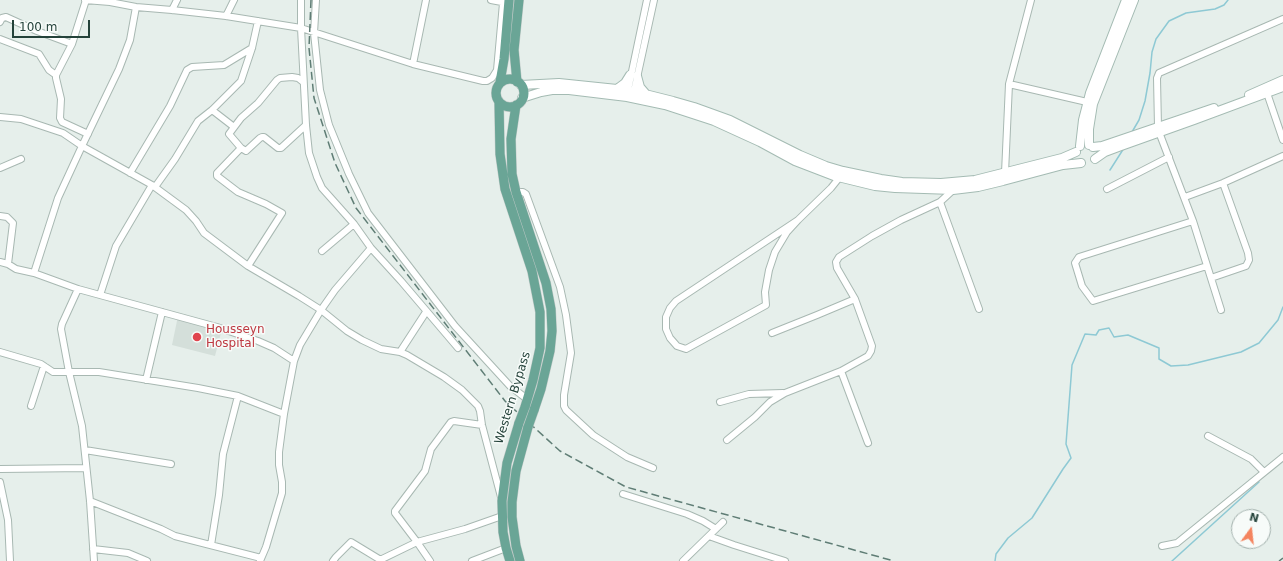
<!DOCTYPE html>
<html>
<head>
<meta charset="utf-8">
<style>
  body { margin:0 }
  #map { position:relative; width:1283px; height:561px; overflow:hidden; background:#e6efeb; font-family:"DejaVu Sans",sans-serif }
  canvas { display:block }
  .north { position:absolute; left:1231px; top:509px; width:40px; height:40px; box-sizing:border-box; background:#f7fbf9; border:1px solid #a3b1ad; border-radius:50%; rotate:15deg; font-size:11px; font-weight:700; line-height:16px; text-align:center; color:#24423a }
  .north::after { content:''; display:block; margin:auto; width:14px; height:18px; background:#f4845f; clip-path:polygon(50% 0,100% 100%,50% 72%,0 100%) }
  .scale { position:absolute; left:12px; top:20px; width:78px; height:18px; box-sizing:border-box; border:2px solid #24423a; border-top:0; padding-left:5px; font-size:12px; line-height:14px; white-space:nowrap; color:#24423a; -webkit-text-stroke:3px #f7fbf9; paint-order:stroke }
</style>
</head>
<body>
<div id="map">
<canvas width="1283" height="561"></canvas>
<div class="north">N</div>
<div class="scale">100 m</div>
</div>
<script>
const context = document.querySelector('canvas').getContext('2d');
context.lineJoin = 'round';
function fill(path, color) { context.fillStyle = color; context.fill(path, 'evenodd'); }
const shape = rows => new Path2D(rows.map(r => 'M' + r).join(''));
function strokePath(path, color, width, dash) { context.strokeStyle = color; context.lineWidth = width; context.lineCap = dash ? 'butt' : 'round'; context.setLineDash(dash || []); context.stroke(path); }
function write(font, color, halo, rows, align = 'center') {
  context.font = font + ' "DejaVu Sans",sans-serif'; context.lineWidth = 3; context.setLineDash([]); context.textBaseline = 'middle'; context.strokeStyle = halo; context.fillStyle = color; for (const [text, x, y, turn = 0] of rows) {
    context.save(); context.translate(x, y); context.rotate((+turn || 0) * Math.PI / 180); context.textAlign = isNaN(turn) ? turn : align; if (halo) context.strokeText(text, 0, 0); context.fillText(text, 0, 0); context.restore();
  }
}
fill(shape([
  [178,316,222,329,215,356,172,345]
]), '#d4dfda');
strokePath(shape([
  [1132,132,1139,120,1145,101,1150,73,1152,52,1156,39,1169,21,1186,13,1215,9,1224,5,1228,0],
  [1110,170,1124,148],
  [995,561,996,554,1008,538,1032,518,1063,469,1071,458,1066,444,1072,365,1085,334,1096,335,1099,330,1109,328,1114,337,1128,335,1159,348,1159,359,1171,366,1188,365,1241,352,1259,343,1278,320,1283,307],
  [1172,561,1259,482]
]), '#8ec9d4', 1.5);
const minor = shape([
  [85,0,110,2,136,7,172,10,226,16,301,28,413,64,483,81,487,81,492,78,497,70,503,3],
  [86,0,72,44,56,75,56,78,61,99,60,118,62,122,88,134],
  [301,0,301,28,306,125,309,153,317,177,322,188,354,224,371,248,401,281,458,348],
  [316,0,314,33,320,90,329,125,349,174,368,213,455,326,510,386,527,399],
  [491,0,507,3],
  [172,10,177,0],
  [226,16,234,0],
  [0,22,2,18,6,17,37,31,72,44],
  [0,39,39,54,49,70,56,75],
  [413,64,426,0],
  [303,82,298,78,292,77,280,78,277,80,258,103,241,118,229,134,241,148,246,151,260,138,262,137,264,137,278,148,281,148,306,125],
  [1009,84,1087,102],
  [1267,93,1283,140],
  [627,95,647,0],
  [633,96,654,0],
  [212,110,234,127],
  [0,117,21,119,63,133,82,146,152,185,186,210,196,221,204,233,248,266,299,296,321,310,347,331,362,340,381,349,400,352,407,355,444,377,462,390,478,406,480,411,482,425,501,497],
  [1158,127,1157,78,1159,73,1283,19],
  [1159,132,1193,221,1221,310],
  [241,148,217,173,217,176,238,192,266,204,282,213,248,266],
  [0,168,21,159],
  [130,173,170,106,187,70,192,67,224,65,252,48],
  [1005,173,1009,84,1031,0],
  [155,187,175,159,198,121,212,110,241,81,252,48,258,21],
  [1107,189,1169,157],
  [516,192,523,192,526,194,560,287,566,315,571,353,564,395,564,406,566,410,593,435,627,457,653,468],
  [1185,197,1223,183,1283,156],
  [940,202,979,309],
  [0,216,7,217,13,223,8,264],
  [798,220,676,301,670,308,666,317,666,329,670,338,677,346,686,349,766,305,765,292,769,270,775,252,787,232,798,220,831,188,839,178],
  [1193,221,1079,257,1075,263,1082,286,1093,301,1207,266],
  [322,251,354,224],
  [0,262,8,264,16,269,34,273,78,289,217,327,258,341,274,348,294,361],
  [34,273,58,198,82,146,119,69,130,40,136,7],
  [1211,278,1246,266,1249,260,1248,253,1223,183],
  [78,289,62,324,61,329,69,372,82,426,90,501,94,561],
  [100,295,116,246,152,185],
  [772,333,817,315,855,299],
  [0,352,41,364,53,372,99,372,198,388,238,396,284,414],
  [400,352,426,312],
  [841,371,868,443],
  [146,380,162,312],
  [720,402,749,394,783,393],
  [31,406,44,366],
  [1208,436,1251,459,1264,472],
  [727,440,755,417,770,402,785,393,841,371,868,356,871,351,872,346,855,299,837,268,836,262,839,257,872,236,901,220,940,202,953,190],
  [85,450,171,464],
  [0,469,86,468],
  [0,482,8,520,10,561],
  [623,494,687,514,703,521,716,529],
  [90,501,161,529,175,536,261,558],
  [709,536,734,545,785,561],
  [211,545,219,495,223,454,238,396],
  [1162,546,1177,543,1283,457],
  [93,549,128,553,147,561],
  [260,561,266,547,282,493,282,482,279,465,279,452,284,414,294,361,300,345,321,310,335,290,371,248],
  [333,561,336,557,351,542,379,559,382,559,417,542,465,529,502,516],
  [430,561,417,542,395,513,395,511,425,471,431,449,451,422,454,421,482,425],
  [472,561,506,548],
  [683,561,723,522]
]);
const secondary = shape([
  [637,76,640,87,646,94],
  [521,85,559,83,617,89,641,93,673,101,694,107,730,120,800,155,826,166,843,171,881,179,902,182,941,183,975,180,1062,158,1076,152],
  [617,89,625,83,630,75],
  [1249,95,1283,80],
  [522,98,541,92,552,90,569,90,627,97,665,105,714,121,760,142,795,161,834,176,875,186,895,188,953,190,978,187,1003,181,1063,165,1081,163],
  [1089,145,1089,129,1093,104,1134,0],
  [1080,146,1083,120,1090,93,1126,0],
  [1093,147,1102,146,1214,108],
  [1095,159,1105,152,1121,146,1194,120,1283,87]
]);
const primary = shape([
  '496 93a14 14 0 1 1 28 0a14 14 0 1 1-28 0Z',
  [500,82,504,59,509,0],
  [517,82,514,50,519,0],
  [499,102,500,154,505,189,532,271,540,312,540,348,533,380,525,407],
  [516,105,511,139,512,174,516,192,546,283,551,309,552,331,550,351,541,389,534,410],
  [510,561,506,548,503,532,502,501,507,463,519,423],
  [520,561,516,546,512,517,512,502,516,471,528,427]
]);
strokePath(minor, '#a8b8b2', 8);
strokePath(secondary, '#a4bbb3', 10);
strokePath(primary, '#c2cac8', 10);
strokePath(minor, '#fff', 6);
strokePath(secondary, '#fff', 8);
strokePath(primary, '#6aa596', 9);
strokePath(shape([
  [311,0,309,48,314,98,335,163,356,208,505,401,560,451,626,487,894,561],
  [1279,561,1283,558]
]), '#5f7d75', 1.5, [8, 4]);
const primaryBridge = shape([
  [519,423,525,407],
  [528,427,534,410]
]);
strokePath(primaryBridge, '#c2cac8', 10, []);
strokePath(primaryBridge, '#6aa596', 9);
for (const [x, y, r, color] of [
  [197,337,5,"#e0444e"]
]) { const dot = new Path2D(); dot.arc(x, y, r, 0, 2 * Math.PI); context.fillStyle = color; context.fill(dot); strokePath(dot, '#f7fbf9', 1.5); }
write('12px', '#be3a42', '#f7fbf9', [
  ["Housseyn",206,330],
  ["Hospital",206,344]
], 'left');
write('12px', '#24423a', '#f7fbf9', [
  ["Western Bypass",513,398,-73]
]);
</script>
</body>
</html>
